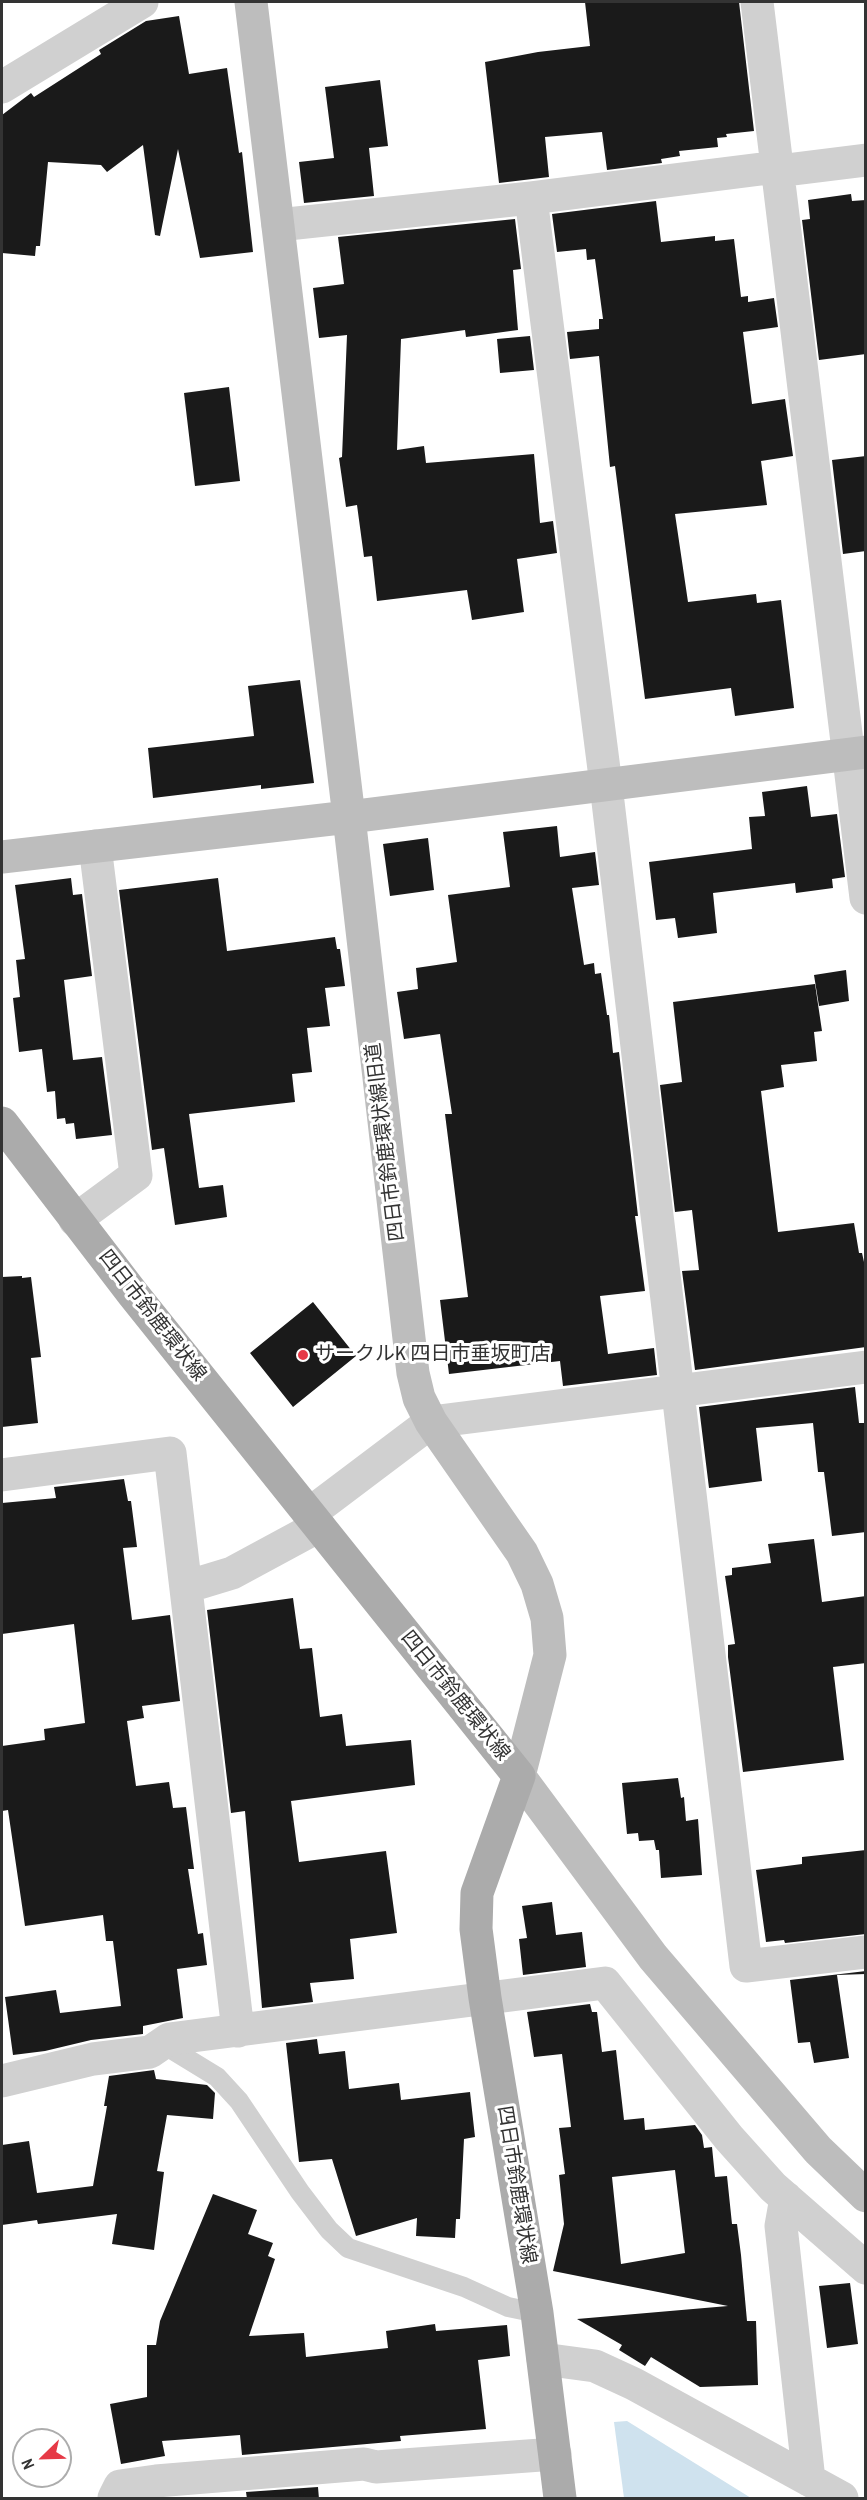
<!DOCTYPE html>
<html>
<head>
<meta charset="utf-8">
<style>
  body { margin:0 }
  #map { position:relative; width:867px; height:2500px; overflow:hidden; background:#fff; font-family:"Archivo Narrow",sans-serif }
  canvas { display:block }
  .frame { position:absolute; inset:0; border:3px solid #333; pointer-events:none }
  .north { position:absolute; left:12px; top:2428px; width:60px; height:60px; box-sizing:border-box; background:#fff; border:2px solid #adadad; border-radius:50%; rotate:247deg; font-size:16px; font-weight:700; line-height:24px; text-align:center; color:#333 }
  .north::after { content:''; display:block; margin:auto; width:21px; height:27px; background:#e63946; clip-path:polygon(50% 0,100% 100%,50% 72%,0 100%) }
</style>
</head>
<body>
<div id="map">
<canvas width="867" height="2500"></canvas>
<div class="frame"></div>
<div class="north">N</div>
</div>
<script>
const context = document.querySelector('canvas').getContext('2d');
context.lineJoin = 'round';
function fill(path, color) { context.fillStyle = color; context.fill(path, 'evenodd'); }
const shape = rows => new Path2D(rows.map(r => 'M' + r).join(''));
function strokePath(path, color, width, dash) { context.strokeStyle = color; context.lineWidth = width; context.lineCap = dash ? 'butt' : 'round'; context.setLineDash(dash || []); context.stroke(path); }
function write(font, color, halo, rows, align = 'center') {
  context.font = font + ' "Archivo Narrow","Noto Sans JP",sans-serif'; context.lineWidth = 6; context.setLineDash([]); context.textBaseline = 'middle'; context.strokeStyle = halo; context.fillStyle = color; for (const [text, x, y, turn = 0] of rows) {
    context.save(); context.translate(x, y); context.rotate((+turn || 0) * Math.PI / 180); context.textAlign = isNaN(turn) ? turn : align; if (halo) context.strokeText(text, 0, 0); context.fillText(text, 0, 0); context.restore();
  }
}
fill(shape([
  [627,2421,751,2498,624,2498,614,2422]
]), '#cfe2ee');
fill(shape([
  [585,2,739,2,754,131,726,134,727,137,717,138,718,147,679,151,680,156,661,159,662,163,607,170,602,132,545,137,549,177,499,183,485,62,538,52,590,46],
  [179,16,189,74,227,68,239,153,242,152,253,252,200,258,178,149,160,236,155,235,143,145,107,172,101,165,48,162,40,246,36,246,35,256,2,253,2,115,31,93,34,97,101,54,99,50,146,21],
  [380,80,388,146,369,148,374,196,304,203,299,162,334,158,325,87],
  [851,194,852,201,866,200,866,354,819,360,802,220,810,219,808,200],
  [656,201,661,242,715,236,715,241,734,239,741,297,748,296,748,302,774,298,778,327,743,332,752,404,785,399,793,456,761,461,767,505,675,514,688,602,756,594,757,603,781,600,794,708,735,716,731,688,645,699,615,466,610,467,599,356,570,359,567,332,599,329,599,319,603,319,595,259,587,260,586,249,557,252,552,214],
  [515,219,521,269,513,270,518,330,466,337,465,330,401,339,397,450,424,446,426,463,534,454,540,523,553,521,557,553,517,559,524,612,472,620,467,590,377,601,372,556,364,557,357,505,346,507,339,458,342,457,347,335,319,338,313,288,344,284,338,237],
  [530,336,534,370,500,373,497,339],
  [229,387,240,481,195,486,184,393],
  [866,456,866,551,843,554,832,460],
  [300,680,314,783,261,789,261,785,153,798,148,748,254,736,248,686],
  [807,786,811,817,837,814,845,877,832,879,833,888,796,893,795,883,713,893,717,933,678,938,675,918,656,920,649,862,752,849,749,817,765,816,762,792],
  [557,826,560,857,595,852,599,885,572,888,584,965,594,963,595,974,601,973,607,1015,609,1015,613,1053,619,1052,638,1216,635,1216,645,1291,600,1296,608,1354,654,1348,657,1375,563,1386,560,1361,449,1374,440,1300,468,1297,445,1114,452,1114,440,1034,404,1039,397,992,418,989,416,968,457,962,448,895,510,887,503,832],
  [428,838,434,890,390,896,383,844],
  [71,878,73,895,82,894,92,976,64,980,73,1060,102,1057,112,1135,76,1139,74,1123,66,1124,65,1118,57,1119,55,1091,47,1092,42,1049,19,1052,13,998,20,997,16,960,25,959,15,885],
  [218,878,227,951,335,937,337,949,340,949,345,986,325,988,330,1026,307,1028,312,1072,292,1074,295,1102,189,1114,199,1188,223,1185,227,1217,175,1225,164,1148,152,1150,119,890],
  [846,970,849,1001,819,1006,814,975],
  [815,984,822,1031,814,1032,817,1061,781,1065,784,1087,761,1091,778,1232,854,1223,859,1253,862,1253,866,1271,866,1347,695,1370,682,1271,699,1270,692,1210,675,1212,660,1085,682,1082,673,1002],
  [22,1276,22,1278,31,1277,41,1357,31,1358,38,1423,2,1427,2,1277],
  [313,1302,356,1356,293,1407,250,1353],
  [855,1387,859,1423,866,1423,866,1532,832,1536,824,1472,818,1472,813,1423,756,1428,762,1481,709,1488,699,1407],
  [124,1479,128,1501,131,1501,137,1547,123,1548,132,1620,170,1615,180,1701,142,1706,144,1718,127,1721,136,1786,169,1782,173,1808,186,1807,194,1869,188,1869,198,1934,203,1933,207,1965,177,1969,183,2018,143,2026,143,2034,91,2040,45,2051,13,2055,5,1997,56,1990,60,2013,121,2006,113,1941,106,1941,103,1915,25,1926,8,1810,2,1811,2,1746,45,1740,44,1729,85,1723,74,1624,2,1634,2,1503,56,1498,54,1487],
  [814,1539,822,1602,866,1596,866,1663,833,1667,844,1760,743,1772,728,1657,728,1645,735,1644,725,1576,732,1575,732,1568,771,1563,768,1544],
  [293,1598,300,1649,312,1648,320,1717,342,1714,346,1746,411,1740,415,1785,291,1801,299,1862,386,1851,397,1933,350,1939,354,1979,310,1983,313,2002,262,2008,245,1811,231,1813,207,1610],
  [678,1778,681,1798,684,1797,686,1821,698,1819,702,1875,661,1878,659,1850,656,1850,654,1840,639,1841,638,1833,627,1834,622,1783],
  [866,1850,866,1934,785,1943,784,1940,766,1942,756,1870,802,1864,802,1857],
  [552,1902,556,1935,582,1932,586,1967,523,1975,519,1939,527,1938,522,1906],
  [866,1971,866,1974,837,1975,849,2058,814,2063,810,2042,798,2043,790,1980],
  [590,2004,592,2012,597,2012,602,2052,616,2050,624,2120,644,2118,645,2130,695,2125,702,2135,704,2148,712,2147,715,2177,727,2176,732,2224,737,2224,741,2255,747,2321,756,2321,758,2385,700,2387,651,2357,645,2366,619,2350,622,2345,577,2319,728,2306,553,2271,564,2224,559,2175,565,2174,559,2128,571,2127,562,2054,534,2057,527,2012],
  [675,2170,685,2253,621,2264,612,2177],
  [317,2039,319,2054,345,2051,349,2089,399,2083,401,2100,470,2092,475,2137,464,2139,460,2219,456,2219,455,2238,416,2236,417,2218,356,2236,332,2159,299,2162,286,2043],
  [154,2070,156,2079,207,2085,215,2093,213,2119,167,2115,157,2171,164,2172,154,2250,112,2244,117,2214,38,2224,37,2220,2,2225,2,2145,29,2141,37,2193,93,2186,107,2106,104,2106,109,2076],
  [213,2194,257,2210,248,2234,273,2243,268,2256,275,2259,249,2336,304,2333,306,2357,388,2348,386,2331,435,2324,436,2331,507,2325,510,2356,478,2360,486,2429,400,2436,401,2441,242,2455,240,2435,162,2441,165,2456,121,2464,110,2404,147,2397,147,2345,156,2345,160,2321],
  [850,2283,858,2344,827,2348,819,2286],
  [318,2487,319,2499,247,2499,246,2492]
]), '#1a1a1a');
strokePath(shape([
  [163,2044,217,2077,239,2101,300,2192,329,2230,348,2248,464,2287,508,2307,537,2313]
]), '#d0d0d0', 20);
strokePath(shape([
  [757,2,866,898],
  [2,87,142,2],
  [778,171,866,160],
  [531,198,606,785,746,1966,866,1952],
  [278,225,531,198,777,167],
  [75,1220,136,1175,95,846],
  [2,1475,170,1453,238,2031],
  [309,1514,431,1422,866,1367],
  [186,1587,232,1573,319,1526],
  [2,2081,93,2059,150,2052,169,2039,605,1983,729,2138,773,2187,866,2268],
  [786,2198,781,2226,809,2480],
  [543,2359,595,2366,634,2384,842,2498],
  [114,2498,120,2486,156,2481,364,2464,376,2467,555,2454]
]), '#d0d0d0', 33);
strokePath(shape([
  [251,2,349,817,413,1373,419,1398,431,1422,522,1553,537,1584,547,1618,550,1655,519,1776,653,1957,818,2150,866,2196],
  [2,857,349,817,866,752]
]), '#bdbdbd', 33);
strokePath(shape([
  [2,1123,133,1294,519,1776,477,1893,476,1929,485,1998,537,2313,560,2498]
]), '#ababab', 33);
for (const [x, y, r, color] of [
  [303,1355,6,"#e63946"]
]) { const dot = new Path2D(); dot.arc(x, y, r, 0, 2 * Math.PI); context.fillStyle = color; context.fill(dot); strokePath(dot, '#fff', 2); }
write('20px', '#333', '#fff', [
  ["四日市鈴鹿環状線旧道",386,1142,-97],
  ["四日市鈴鹿環状線",152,1316,52],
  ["四日市鈴鹿環状線",455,1696,51],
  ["四日市鈴鹿環状線",516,2185,81]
]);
write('20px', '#333', '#fff', [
  ["サークルK 四日市垂坂町店",315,1355]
], 'left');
</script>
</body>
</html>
